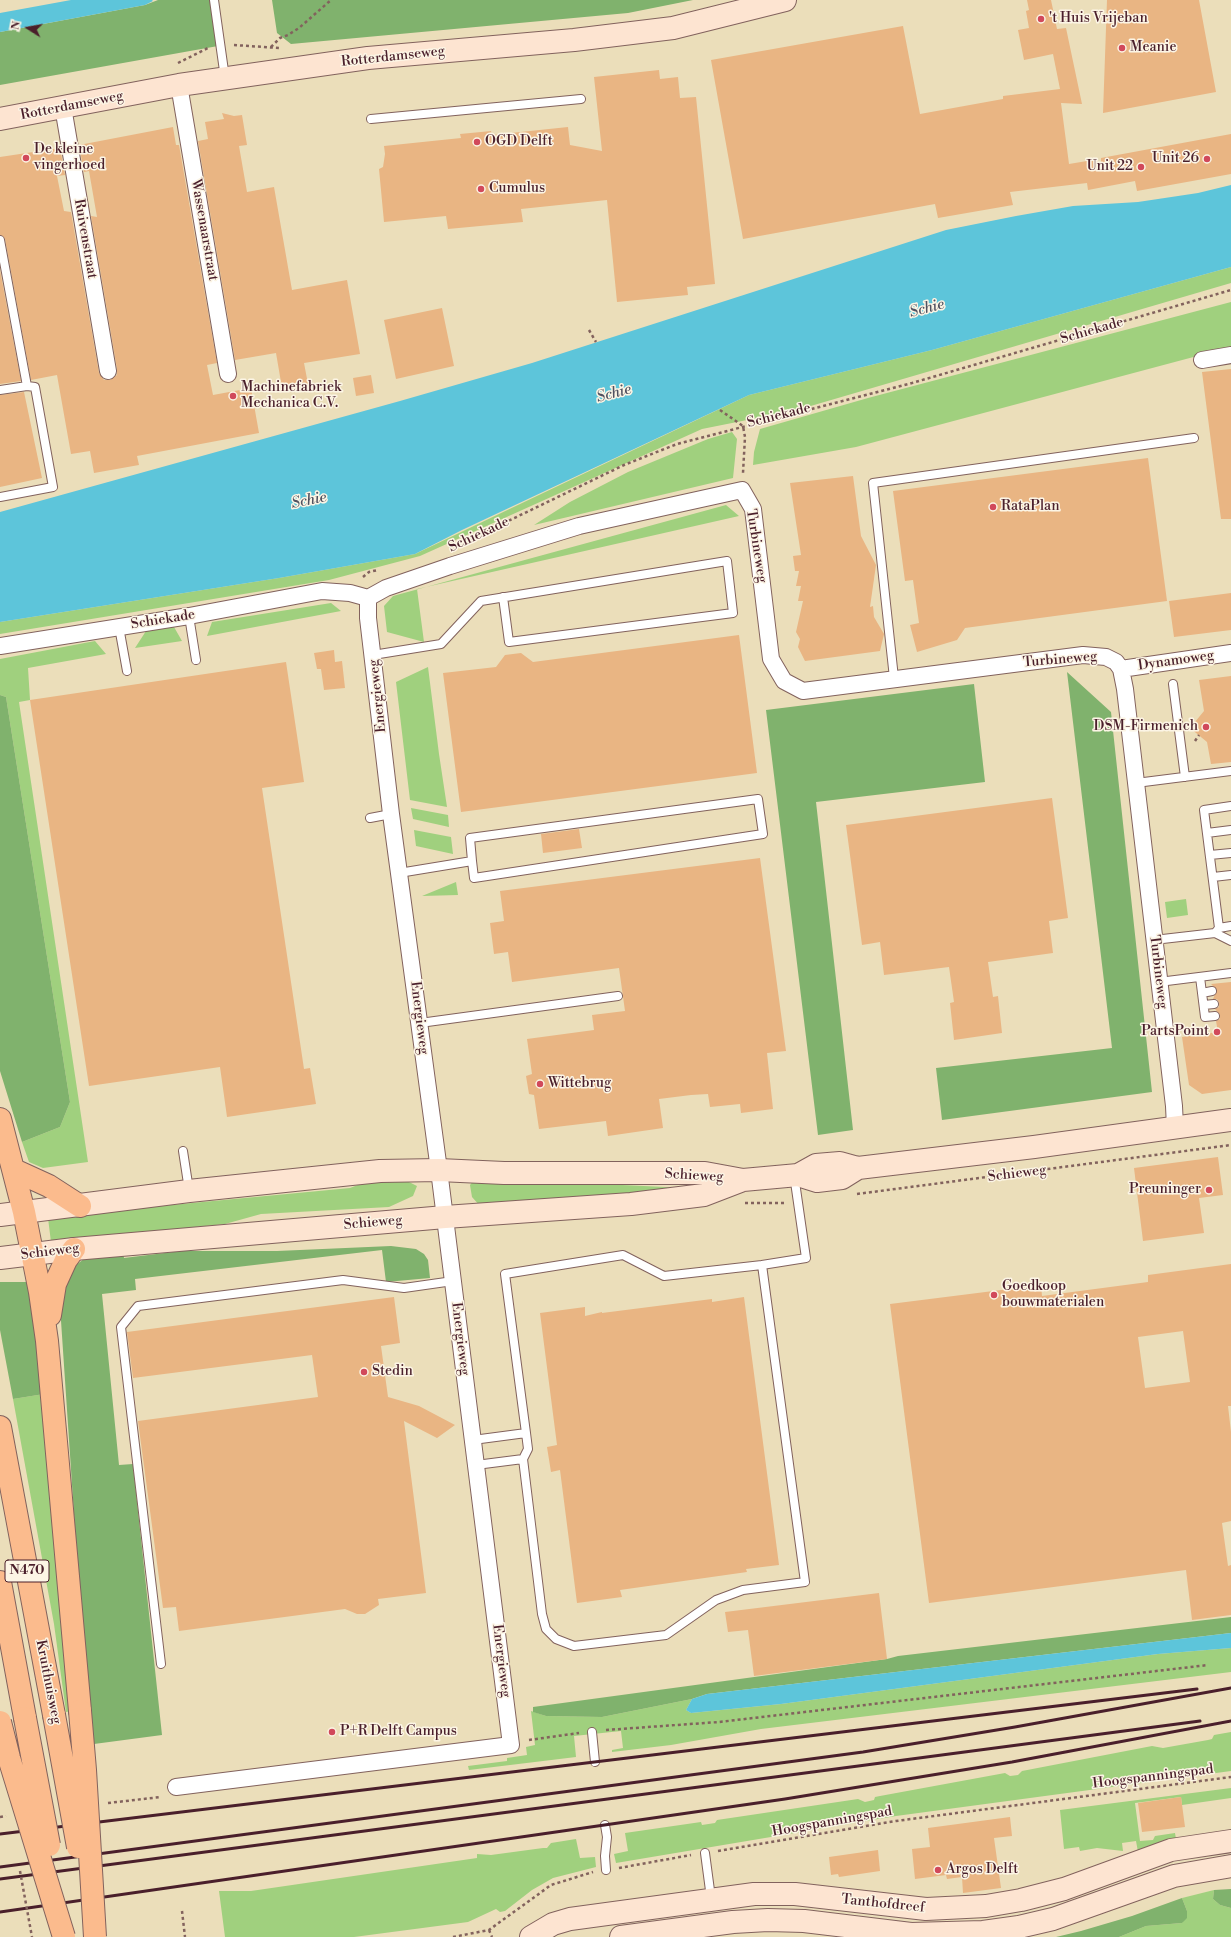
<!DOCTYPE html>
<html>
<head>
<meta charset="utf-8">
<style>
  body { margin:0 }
  #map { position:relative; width:1231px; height:1937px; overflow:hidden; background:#ebdeba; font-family:"Libre Bodoni",serif }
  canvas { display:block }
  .north { position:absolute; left:8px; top:8px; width:40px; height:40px; -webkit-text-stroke:3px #fcf5e5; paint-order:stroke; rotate:281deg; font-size:11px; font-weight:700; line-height:16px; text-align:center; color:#4a1f2b }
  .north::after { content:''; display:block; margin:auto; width:14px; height:18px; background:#4a1f2b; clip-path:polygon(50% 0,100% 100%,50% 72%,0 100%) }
</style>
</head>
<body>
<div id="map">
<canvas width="1231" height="1937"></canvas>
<div class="north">N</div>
</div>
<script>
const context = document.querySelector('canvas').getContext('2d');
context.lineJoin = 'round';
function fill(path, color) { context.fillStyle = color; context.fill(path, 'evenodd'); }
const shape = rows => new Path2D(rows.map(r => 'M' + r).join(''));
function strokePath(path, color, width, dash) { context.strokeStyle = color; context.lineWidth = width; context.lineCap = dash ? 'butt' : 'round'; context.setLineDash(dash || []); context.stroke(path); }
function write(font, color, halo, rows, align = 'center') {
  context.font = font + ' "Libre Bodoni",serif'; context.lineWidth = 3; context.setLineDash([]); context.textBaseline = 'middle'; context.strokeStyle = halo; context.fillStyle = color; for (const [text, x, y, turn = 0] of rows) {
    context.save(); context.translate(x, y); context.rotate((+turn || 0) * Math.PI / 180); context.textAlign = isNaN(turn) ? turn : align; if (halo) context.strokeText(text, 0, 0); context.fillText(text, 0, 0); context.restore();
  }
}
fill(shape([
  [1231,267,1231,283,797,410,702,429,420,556,329,580,0,634,0,622,279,578,415,554,749,395,932,350],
  [1231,302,1231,347,856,447,753,465,754,452,760,429,868,398],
  [732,432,737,439,733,478,534,525,570,502,628,472,708,439],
  [726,505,739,516,417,589,424,642,387,632,384,606,393,596],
  [331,603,341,611,207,636,212,622],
  [174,627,182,641,135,648,146,631],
  [95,641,106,654,28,668,30,700,19,702,88,1162,43,1168,29,1162,22,1142,60,1127,70,1102,6,697,0,695,0,659],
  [428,667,439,754,447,807,410,800,396,682],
  [411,808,448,815,449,827,413,819],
  [414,830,451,837,453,854,416,846],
  [456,882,458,895,422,896],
  [1186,899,1188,915,1167,918,1165,902],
  [376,1178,405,1180,417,1186,413,1196,389,1207,261,1214,225,1224,51,1242,48,1218,150,1207,350,1188],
  [474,1180,515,1180,708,1189,480,1206,472,1197,470,1185],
  [44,1394,73,1711,66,1712,54,1624,13,1399],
  [1231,1648,1231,1672,761,1729,671,1745,612,1752,612,1750,623,1748,621,1731,574,1736,576,1757,469,1770,468,1766,507,1761,507,1758,527,1755,526,1747,535,1745,531,1711,546,1716,602,1717,692,1699,686,1710,691,1713,781,1704,1158,1654],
  [1231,1732,1231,1771,896,1816,616,1863,614,1854,628,1851,625,1833,701,1822,702,1825,715,1823,717,1820,858,1799,865,1802,874,1800,875,1797,880,1796,1005,1773,1010,1776,1018,1775,1022,1771,1152,1746,1163,1748,1208,1740,1212,1739,1214,1735],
  [1231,1788,1231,1798,1182,1805,1181,1797,1135,1803,1140,1841,1153,1840,1155,1836,1175,1833,1176,1839,1138,1852,1136,1841,1122,1843,1123,1851,1097,1848,1080,1851,1079,1847,1064,1849,1060,1810],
  [576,1839,580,1858,595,1857,596,1867,553,1878,532,1890,505,1911,500,1912,496,1909,468,1922,354,1937,225,1937,219,1891,251,1891,477,1858,477,1854,491,1855,543,1848,547,1848,551,1843],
  [1214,1890,1213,1899,1220,1905,1231,1908,1231,1937,1119,1937,1146,1926,1182,1923,1187,1911,1182,1898]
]), '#a0d07e');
fill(shape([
  [158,0,210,0,218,46,0,85,0,32,145,5],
  [272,0,693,0,628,13,291,44,277,33],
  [1067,672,1111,712,1152,1092,942,1120,936,1068,1112,1048],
  [974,684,985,782,816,802,853,1130,818,1135,766,710],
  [0,695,6,697,70,1102,60,1127,22,1142,0,1071],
  [391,1246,416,1249,424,1254,428,1260,430,1278,386,1282,382,1250,135,1279,136,1290,102,1294,119,1465,133,1464,162,1735,94,1744,74,1562,75,1529,59,1291,76,1265,93,1252,123,1253,124,1258,181,1251,277,1251],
  [0,1282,34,1282,44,1394,13,1399,0,1330],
  [1231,1617,1231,1633,707,1694,692,1699,602,1717,546,1716,533,1712,533,1707,887,1659,898,1656],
  [1231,1889,1231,1908,1220,1905,1213,1899,1214,1890],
  [1182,1898,1187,1911,1187,1918,1182,1923,1146,1926,1119,1937,1056,1937,1081,1931,1132,1916]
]), '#80b26d');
fill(shape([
  [71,0,152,0,153,1,145,5,0,32,0,13],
  [1231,185,1231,267,932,350,749,395,462,530,415,554,279,578,0,622,0,512,400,401,532,363,946,230,1016,216,1073,206,1138,202,1198,193],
  [1231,1633,1231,1648,1158,1654,781,1704,691,1713,686,1710,692,1699,707,1694]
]), '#5dc5da');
fill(shape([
  [1027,0,1051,0,1057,29,1066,28,1082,104,1061,103,1069,164,1093,160,1095,170,1101,169,1101,158,1231,134,1231,174,1137,191,1135,181,1088,190,1087,183,1010,192,1013,205,938,218,935,204,743,239,711,60,903,26,920,114,1003,99,1003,96,1060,89,1053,54,1024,60,1018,30,1029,28,1026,11,1029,10],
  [1107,0,1199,0,1216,92,1103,113],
  [659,70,660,79,678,77,680,98,696,97,715,284,687,287,688,295,617,302,607,200,521,209,523,222,448,229,446,216,384,222,379,169,383,167,385,154,384,146,461,138,460,134,481,132,491,131,492,135,568,127,570,145,602,151,594,77],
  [222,113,234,116,242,115,247,145,239,146,247,192,274,187,292,290,347,280,360,354,304,363,308,384,282,388,276,353,235,360,198,141,208,139,205,122,224,119],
  [173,127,176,145,179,145,217,363,207,365,213,395,251,388,259,433,137,456,139,465,94,473,90,451,71,454,57,375,31,380,5,239,0,235,0,157,60,148,65,175,57,176,64,211,71,212,99,373,104,380,110,380,117,375,117,369,91,216,97,217,89,171,84,172,79,145],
  [0,270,21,381,0,384],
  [442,308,454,366,396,379,384,320],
  [1231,369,1231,519,1221,519,1202,372],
  [371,375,374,393,356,396,353,378],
  [24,392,42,478,0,487,0,395],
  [1148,458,1167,601,965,628,957,640,917,652,910,625,919,623,913,580,905,581,893,491],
  [853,476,861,536,876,565,870,607,873,606,874,617,884,634,880,651,805,661,798,647,800,639,796,632,803,601,798,601,801,586,796,586,799,571,795,571,793,556,801,555,790,483],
  [1231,593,1231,630,1174,637,1169,601],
  [739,635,757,773,461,812,443,673,496,667,505,655,521,653,533,662],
  [334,650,335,662,342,661,345,688,324,690,321,669,317,669,314,653],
  [286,662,304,782,262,788,304,1069,310,1068,316,1104,227,1117,220,1067,89,1086,30,700],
  [1231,676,1231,762,1211,764,1207,742,1190,728,1204,711,1199,680],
  [1052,798,1068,918,1049,921,1053,953,988,962,993,997,998,996,1002,1033,954,1040,950,1003,954,1002,949,967,884,975,880,942,862,945,846,825],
  [579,829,582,848,543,853,541,834],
  [760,858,786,1051,767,1053,773,1109,741,1113,740,1104,710,1107,708,1094,691,1095,659,1099,663,1128,608,1136,606,1121,539,1129,534,1095,529,1094,526,1076,532,1074,527,1039,594,1030,592,1015,625,1011,619,968,512,982,508,952,494,954,490,923,504,921,500,891],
  [1231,982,1231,1090,1202,1094,1189,1085,1182,1037,1218,1032,1216,1021,1220,1019,1220,1015,1215,1009,1219,1007,1219,1003,1217,999,1213,999,1217,990,1211,984],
  [1218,1157,1223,1195,1199,1198,1204,1233,1143,1241,1134,1168],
  [1231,1264,1231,1406,1228,1406,1231,1432,1231,1521,1222,1523,1228,1566,1231,1565,1231,1615,1192,1620,1186,1570,929,1603,890,1304,1041,1285,1042,1296,1148,1282,1148,1275],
  [1183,1331,1190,1382,1145,1388,1138,1337],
  [394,1297,400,1343,381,1346,388,1397,419,1406,455,1425,437,1438,404,1421,426,1593,378,1599,379,1605,365,1614,357,1614,345,1609,179,1631,176,1607,163,1608,138,1421,318,1397,312,1355,133,1378,127,1332],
  [744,1297,779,1565,746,1569,747,1572,620,1590,622,1597,577,1603,560,1470,551,1472,547,1447,557,1445,540,1313,585,1307,585,1316,602,1312,602,1313,712,1299,712,1302],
  [879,1593,887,1659,754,1676,748,1630,728,1632,725,1612],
  [1181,1797,1185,1827,1142,1832,1138,1803],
  [1010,1817,1012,1836,994,1838,1001,1888,963,1893,962,1877,947,1879,946,1875,915,1879,912,1849,930,1847,928,1828],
  [878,1850,880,1871,839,1877,838,1874,831,1875,829,1857]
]), '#e9b583');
const lane = shape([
  [214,0,225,78],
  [371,119,581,99],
  [0,240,27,386,0,390],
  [0,497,53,487,35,387,27,386],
  [189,616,196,660],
  [119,627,127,671],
  [373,655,441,644,481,601,727,561,733,613,509,642,503,597],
  [894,678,873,483,1194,438],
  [1173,684,1185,777],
  [1136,783,1231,771],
  [1231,806,1204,810,1219,928,1215,933,1231,941],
  [370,818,391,814],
  [1207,833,1231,830],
  [1210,855,1231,853],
  [399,873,472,861,470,838,758,799,763,834,474,878,472,861],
  [1213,877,1231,875],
  [1219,928,1231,926],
  [1154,940,1215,933],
  [1200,977,1205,1017,1215,1016],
  [1159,982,1231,973],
  [1202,993,1212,991],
  [1204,1005,1214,1004],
  [420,1023,618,996],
  [183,1151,189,1190],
  [473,1440,526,1433,505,1274,623,1255,664,1276,762,1265],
  [523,1459,528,1449,526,1433],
  [476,1465,523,1459,542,1614,546,1629,556,1639,574,1646,666,1635,716,1600,743,1590,805,1582,762,1265,806,1258,794,1175],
  [161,1664,121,1327,138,1306,343,1280,404,1288,453,1281],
  [592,1732,595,1762],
  [605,1825,607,1837,605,1856,606,1870],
  [705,1853,711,1898]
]);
const street = shape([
  [179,85,228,374],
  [63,107,108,371],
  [1202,360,1231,355],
  [368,598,386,588,450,566,579,526,742,490,753,509,771,659,784,681,803,691,1083,655,1106,657,1116,662,1121,669,1125,689,1174,1106,1175,1127],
  [0,646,189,616,322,591,350,593,368,598],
  [1121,669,1231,653],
  [176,1787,511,1745,439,1170,391,814,368,618,368,598]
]);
const secondary = shape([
  [0,119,179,85,368,58,574,40,673,28,785,0],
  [798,1175,816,1165,840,1163,858,1168,1034,1147,1231,1120],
  [0,1215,189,1191,380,1171,439,1170,504,1173,705,1173,743,1180,798,1175,817,1181,842,1178,858,1168],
  [0,1258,74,1249,445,1217,631,1204,704,1195,743,1180],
  [531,1937,553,1924,570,1919,754,1894,795,1894,926,1909,986,1906,1021,1900,1064,1889,1171,1850,1231,1841],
  [621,1937,733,1922,768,1920,804,1921,911,1934,983,1932,1019,1927,1053,1919,1174,1876,1231,1866]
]);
const highway = shape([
  [0,1119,24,1212,40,1292,47,1341,80,1711],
  [14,1170,49,1186,80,1206],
  [50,1315,55,1284,66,1260,74,1249],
  [0,1427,54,1715],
  [0,1582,25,1718]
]);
strokePath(lane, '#82625d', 10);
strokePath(street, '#82625d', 18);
strokePath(secondary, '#82625d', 24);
strokePath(highway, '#82625d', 24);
strokePath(shape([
  [234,45,279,48],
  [271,47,280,38,288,35,299,28,331,0],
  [178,63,208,48],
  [589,330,596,342],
  [720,410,743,426,745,437,743,473],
  [471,539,624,465,677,444,912,383,1231,290],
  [363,577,369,572,378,570],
  [1195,741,1199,735],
  [857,1194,1231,1145],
  [745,1203,784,1203],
  [606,1730,719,1722,1208,1665],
  [529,1740,579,1733],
  [108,1803,161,1797],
  [0,1817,6,1816],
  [718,1851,896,1821,1231,1777],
  [619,1868,691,1855],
  [182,1911,185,1937],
  [489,1930,492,1937],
  [453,1937,489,1930,551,1885,593,1872]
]), '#82625d', 2.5, [3, 3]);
strokePath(lane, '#fff', 8);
strokePath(street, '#fff', 16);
strokePath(secondary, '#fde4d1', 22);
strokePath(highway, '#fbbb8d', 22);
strokePath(shape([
  [0,1834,1197,1689],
  [0,1867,863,1752,1015,1727,1231,1688],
  [0,1879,1200,1721],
  [0,1912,785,1799,1012,1762,1231,1721]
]), '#4a1f2b', 3);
const highwayBridge = shape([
  [80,1711,85,1770,95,1937],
  [54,1715,78,1847],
  [25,1718,49,1845],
  [0,1722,9,1758,64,1937]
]);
strokePath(highwayBridge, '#82625d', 24, []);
strokePath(shape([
  [20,1871,32,1937]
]), '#82625d', 2.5, [3, 3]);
strokePath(highwayBridge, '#fbbb8d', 22);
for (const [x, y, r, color] of [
  [1041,19,4,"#d1495b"],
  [1122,48,4,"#d1495b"],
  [477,142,4,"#d1495b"],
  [26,158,4,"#d1495b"],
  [1207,159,4,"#d1495b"],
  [1141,167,4,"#d1495b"],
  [481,189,4,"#d1495b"],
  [233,396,4,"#d1495b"],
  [993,507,4,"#d1495b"],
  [1206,727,4,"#d1495b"],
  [1217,1032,4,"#d1495b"],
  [540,1084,4,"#d1495b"],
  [1209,1190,4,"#d1495b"],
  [994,1295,4,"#d1495b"],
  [364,1372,4,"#d1495b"],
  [332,1732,4,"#d1495b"],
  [938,1870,4,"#d1495b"]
]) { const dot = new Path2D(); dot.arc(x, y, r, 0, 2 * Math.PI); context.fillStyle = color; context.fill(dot); strokePath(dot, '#fcf5e5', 1.5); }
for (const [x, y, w] of [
  [27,1571,44]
]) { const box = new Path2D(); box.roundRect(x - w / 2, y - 11, w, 22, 3); context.fillStyle = '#fcf5e5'; context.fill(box); strokePath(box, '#4a1f2b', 1); }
write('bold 13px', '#4a1f2b', null, [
  ["N470",27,1571]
]);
write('14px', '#4a1f2b', '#fcf5e5', [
  ["'t Huis Vrijeban",1049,19],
  ["Meanie",1130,48],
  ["OGD Delft",485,142],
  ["De kleine",34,150],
  ["vingerhoed",34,166],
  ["Unit 26",1199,159,"right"],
  ["Unit 22",1133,167,"right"],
  ["Cumulus",489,189],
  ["Machinefabriek",241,388],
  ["Mechanica C.V.",241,404],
  ["RataPlan",1001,507],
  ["DSM-Firmenich",1198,727,"right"],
  ["PartsPoint",1209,1032,"right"],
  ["Wittebrug",548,1084],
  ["Preuninger",1201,1190,"right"],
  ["Goedkoop",1002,1287],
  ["bouwmaterialen",1002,1303],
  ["Stedin",372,1372],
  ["P+R Delft Campus",340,1732],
  ["Argos Delft",946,1870]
], 'left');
write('14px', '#4a1f2b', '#fcf5e5', [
  ["Rotterdamseweg",393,57,-6],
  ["Rotterdamseweg",72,106,-11],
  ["Wassenaarstraat",204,230,80],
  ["Ruivenstraat",85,239,80],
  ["Schiekade",1092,331,-16],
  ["Schiekade",779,416,-14],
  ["Schiekade",479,535,-25],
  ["Turbineweg",756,546,81],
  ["Schiekade",163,620,-9],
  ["Turbineweg",1060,660,-5],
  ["Dynamoweg",1176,661,-8],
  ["Energieweg",378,696,-96],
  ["Turbineweg",1158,972,83],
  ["Energieweg",419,1018,83],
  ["Schieweg",1017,1174,-7],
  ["Schieweg",694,1176,3],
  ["Schieweg",373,1223,-5],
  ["Schieweg",50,1252,-7],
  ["Energieweg",460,1339,83],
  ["Energieweg",501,1661,83],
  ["Kruithuisweg",48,1682,79],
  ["Hoogspanningspad",1153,1777,-7],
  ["Hoogspanningspad",832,1822,-10],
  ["Tanthofdreef",883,1904,6]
]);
write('italic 15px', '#505160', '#fcf5e5', [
  ["Schie",927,309,-15],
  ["Schie",614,394,-15],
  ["Schie",309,501,-11]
]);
</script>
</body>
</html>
